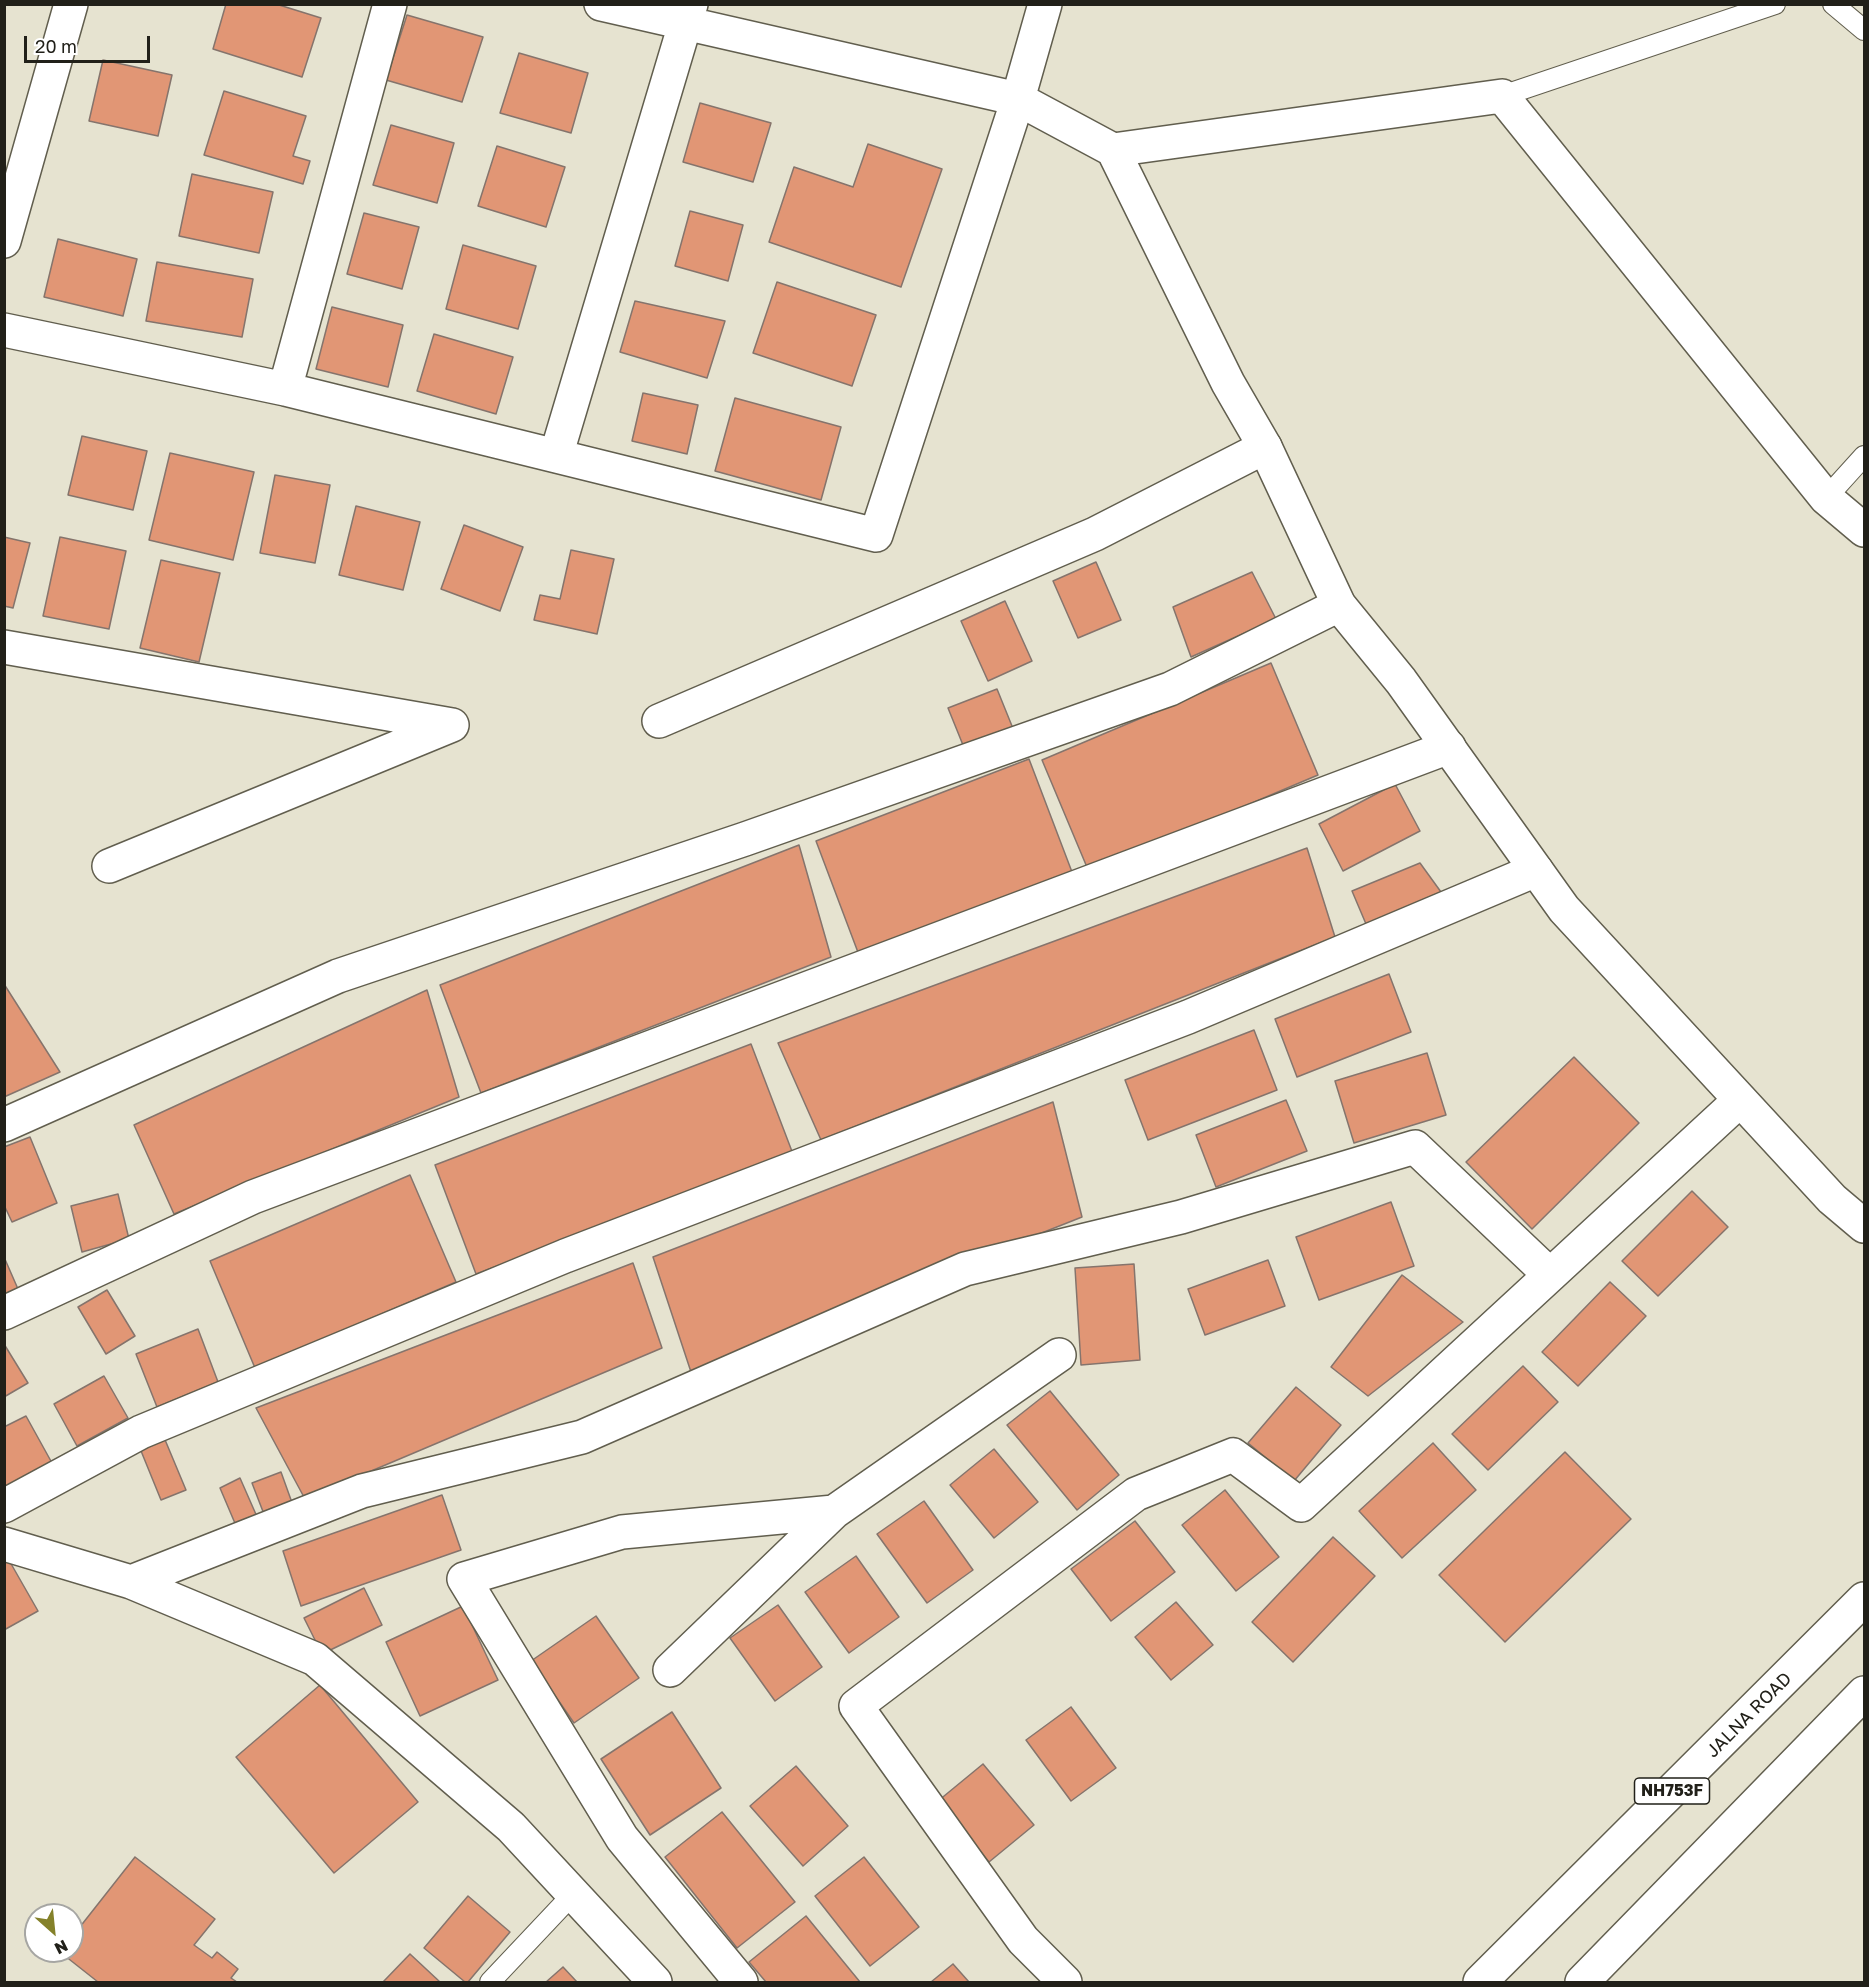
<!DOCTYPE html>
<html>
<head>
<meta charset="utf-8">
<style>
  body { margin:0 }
  #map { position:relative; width:1869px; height:1987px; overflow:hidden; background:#e6e3d0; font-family:"Golos Text",sans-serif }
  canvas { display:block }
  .frame { position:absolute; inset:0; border:6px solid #212019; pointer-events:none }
  .north { position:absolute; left:24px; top:1903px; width:60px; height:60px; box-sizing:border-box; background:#fff; border:2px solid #a6a6a3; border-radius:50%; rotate:153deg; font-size:16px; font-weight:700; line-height:24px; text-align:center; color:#212019 }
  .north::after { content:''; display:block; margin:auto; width:21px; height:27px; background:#84812a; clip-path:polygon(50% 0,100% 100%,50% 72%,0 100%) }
  .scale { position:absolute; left:24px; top:36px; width:126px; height:27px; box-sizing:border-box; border:3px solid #212019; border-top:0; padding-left:8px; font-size:18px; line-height:21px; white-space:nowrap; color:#212019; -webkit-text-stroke:4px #fff; paint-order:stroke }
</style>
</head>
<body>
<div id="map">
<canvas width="1869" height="1987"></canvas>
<div class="frame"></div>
<div class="north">N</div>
<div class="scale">20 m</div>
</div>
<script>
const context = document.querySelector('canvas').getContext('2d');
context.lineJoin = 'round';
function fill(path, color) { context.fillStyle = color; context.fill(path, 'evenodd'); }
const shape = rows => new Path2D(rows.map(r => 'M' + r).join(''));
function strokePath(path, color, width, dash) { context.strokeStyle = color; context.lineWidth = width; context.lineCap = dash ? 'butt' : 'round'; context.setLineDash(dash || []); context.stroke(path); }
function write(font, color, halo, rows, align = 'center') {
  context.font = font + ' "Golos Text",sans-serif'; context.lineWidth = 6; context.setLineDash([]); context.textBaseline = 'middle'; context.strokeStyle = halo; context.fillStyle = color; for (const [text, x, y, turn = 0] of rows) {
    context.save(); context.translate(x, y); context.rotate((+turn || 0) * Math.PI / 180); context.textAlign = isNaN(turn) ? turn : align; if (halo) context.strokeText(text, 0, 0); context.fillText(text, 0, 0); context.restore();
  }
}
const building = shape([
  [226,4,276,4,321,18,302,77,213,49,226,4],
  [407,15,483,37,462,102,386,80,407,15],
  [519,53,588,73,571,133,500,113,519,53],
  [103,60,172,75,158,136,89,121,103,60],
  [224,91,306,116,293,156,310,161,303,184,204,155,224,91],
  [700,103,771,123,753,182,683,162,700,103],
  [391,125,454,143,437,203,373,185,391,125],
  [868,144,942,169,901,287,769,242,794,167,853,187,868,144],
  [497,146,565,167,546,227,478,206,497,146],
  [192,174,273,192,259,253,179,236,192,174],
  [690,211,743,225,728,281,675,266,690,211],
  [364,213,419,227,402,289,347,274,364,213],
  [58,239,137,259,123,316,44,297,58,239],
  [463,245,536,266,518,329,446,309,463,245],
  [157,262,253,279,242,337,146,321,157,262],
  [777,282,876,315,852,386,753,353,777,282],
  [635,301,725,321,707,378,620,352,635,301],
  [332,307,403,325,388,387,316,369,332,307],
  [434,334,513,357,496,414,417,391,434,334],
  [643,393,698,405,687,454,632,441,643,393],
  [735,398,841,427,821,500,715,471,735,398],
  [82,436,147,451,133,510,68,495,82,436],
  [170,453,254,472,233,560,149,540,170,453],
  [275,475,330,485,315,563,260,553,275,475],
  [356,506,420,522,403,590,339,575,356,506],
  [464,525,523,547,500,611,441,589,464,525],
  [4,537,30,543,13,608,4,606,4,537],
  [60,537,126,551,109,629,43,616,60,537],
  [571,550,614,559,597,634,534,620,540,595,560,599,571,550],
  [161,560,220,573,199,662,140,648,161,560],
  [1096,562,1121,620,1078,638,1053,581,1096,562],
  [1252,572,1276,619,1191,657,1173,607,1252,572],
  [1005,601,1032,661,988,681,961,621,1005,601],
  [1271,663,1318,775,1089,872,1042,760,1271,663],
  [997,689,1014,731,965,750,948,708,997,689],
  [1029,759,1072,872,859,955,816,841,1029,759],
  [1395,784,1420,831,1343,871,1319,824,1395,784],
  [799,845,831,957,481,1093,440,985,799,845],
  [1307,848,1335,937,821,1140,778,1043,1307,848],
  [1420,863,1441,892,1366,924,1352,891,1420,863],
  [1389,974,1411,1032,1297,1077,1275,1019,1389,974],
  [4,984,60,1072,4,1097,4,984],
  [427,990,459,1097,174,1214,134,1125,427,990],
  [1254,1030,1277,1090,1148,1140,1125,1080,1254,1030],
  [751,1044,793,1154,476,1274,435,1165,751,1044],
  [1427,1053,1446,1115,1354,1143,1335,1081,1427,1053],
  [1574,1057,1639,1123,1532,1229,1466,1162,1574,1057],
  [1286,1100,1307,1151,1216,1187,1196,1135,1286,1100],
  [1053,1102,1082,1217,691,1372,653,1257,1053,1102],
  [30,1137,57,1203,12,1222,4,1205,4,1147,30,1137],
  [410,1175,456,1282,255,1368,210,1261,410,1175],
  [1692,1191,1728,1227,1658,1296,1622,1261,1692,1191],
  [118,1194,129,1239,82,1252,71,1206,118,1194],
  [1391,1202,1414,1266,1319,1300,1296,1237,1391,1202],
  [4,1257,18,1289,4,1295,4,1257],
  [1268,1260,1285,1306,1205,1335,1188,1289,1268,1260],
  [633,1263,662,1348,305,1499,256,1408,633,1263],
  [1134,1264,1140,1360,1081,1365,1075,1268,1134,1264],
  [1402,1275,1463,1322,1368,1396,1331,1367,1402,1275],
  [1610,1282,1646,1316,1578,1386,1542,1352,1610,1282],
  [107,1290,135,1336,106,1354,78,1307,107,1290],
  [198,1329,218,1382,157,1407,136,1354,198,1329],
  [4,1344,28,1383,4,1397,4,1344],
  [1523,1366,1558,1402,1488,1470,1452,1434,1523,1366],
  [104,1376,128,1418,77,1446,54,1404,104,1376],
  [1296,1387,1341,1425,1294,1481,1248,1443,1296,1387],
  [1050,1391,1119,1475,1077,1510,1007,1425,1050,1391],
  [26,1416,52,1463,4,1488,4,1427,26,1416],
  [163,1435,186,1490,161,1500,139,1446,163,1435],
  [1433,1443,1476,1490,1402,1558,1359,1511,1433,1443],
  [994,1449,1038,1502,994,1538,950,1485,994,1449],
  [1565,1452,1631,1519,1505,1642,1439,1575,1565,1452],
  [281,1472,295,1511,267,1522,252,1483,281,1472],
  [240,1478,258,1519,237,1528,220,1488,240,1478],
  [1225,1490,1279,1557,1236,1591,1182,1525,1225,1490],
  [442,1495,461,1550,301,1606,283,1551,442,1495],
  [924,1501,973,1570,927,1603,877,1534,924,1501],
  [1135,1521,1175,1572,1111,1621,1071,1569,1135,1521],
  [1333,1537,1375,1576,1293,1662,1252,1622,1333,1537],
  [6,1555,38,1611,4,1630,4,1556,6,1555],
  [856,1556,899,1617,849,1653,805,1592,856,1556],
  [364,1588,382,1625,322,1654,304,1618,364,1588],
  [1176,1602,1213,1645,1171,1680,1135,1637,1176,1602],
  [778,1605,822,1667,775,1701,730,1638,778,1605],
  [463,1606,498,1680,420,1716,386,1642,463,1606],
  [596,1616,639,1678,574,1723,531,1661,596,1616],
  [320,1685,418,1802,334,1873,236,1757,320,1685],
  [1071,1707,1116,1768,1071,1801,1026,1740,1071,1707],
  [672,1712,721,1788,650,1835,601,1759,672,1712],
  [983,1764,1034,1825,989,1862,938,1801,983,1764],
  [796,1766,848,1826,803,1866,750,1806,796,1766],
  [722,1812,795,1902,737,1948,665,1857,722,1812],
  [135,1857,215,1919,194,1945,212,1958,217,1952,238,1969,231,1978,237,1982,98,1982,60,1952,72,1951,72,1937,135,1857],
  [864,1857,919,1927,870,1966,815,1896,864,1857],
  [468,1896,510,1932,468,1982,465,1982,424,1948,468,1896],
  [806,1916,860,1982,766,1982,749,1962,806,1916],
  [410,1954,440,1982,383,1982,410,1954],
  [953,1964,969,1982,931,1982,953,1964],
  [563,1967,577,1982,546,1982,563,1967]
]);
fill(building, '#e19675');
strokePath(building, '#85746c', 1.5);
const lane = shape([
  [1833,4,1864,30],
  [1502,96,1775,4],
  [1826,498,1864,456],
  [490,1982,573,1894]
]);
const street = shape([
  [1113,150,1502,96,1826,498,1864,530],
  [4,241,71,4],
  [4,330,285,389,876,535,1018,99,601,4],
  [285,389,390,4],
  [556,456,691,4],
  [4,647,452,725],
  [659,721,1095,534,1265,447],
  [109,866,452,725],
  [4,1125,338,976,745,839,1170,689,1339,605],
  [4,1313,253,1197,1449,747],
  [4,1506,141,1432,565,1256,1188,1017,1536,870],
  [4,1544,131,1582,315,1659,511,1827,655,1982],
  [131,1582,362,1491,582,1437,965,1269,1181,1217,1415,1147,1550,1275],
  [670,1670,834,1512,1059,1355],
  [741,1982,622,1838,464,1579,622,1532,834,1512],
  [1065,1982,1023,1940,856,1706,1136,1494,1233,1455,1301,1505,1740,1100]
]);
const secondary = shape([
  [1045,4,1018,99,1113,150,1228,383,1265,447,1339,605,1401,681,1564,909,1832,1199,1864,1226]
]);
const highway = shape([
  [1480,1982,1864,1599],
  [1582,1982,1864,1693]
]);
strokePath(lane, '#615e4e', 22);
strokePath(street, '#615e4e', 36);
strokePath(secondary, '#615e4e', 36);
strokePath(highway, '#615e4e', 36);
strokePath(lane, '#fff', 20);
strokePath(street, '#fff', 33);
strokePath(secondary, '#fff', 33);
strokePath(highway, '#fff', 33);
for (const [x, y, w] of [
  [1672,1791,75]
]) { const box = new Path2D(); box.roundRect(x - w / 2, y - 13, w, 26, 4.5); context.fillStyle = '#fff'; context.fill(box); strokePath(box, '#212019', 1.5); }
write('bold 16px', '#212019', null, [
  ["NH753F",1672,1791]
]);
write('18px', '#212019', '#fff', [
  ["JALNA ROAD",1749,1715,-45]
]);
</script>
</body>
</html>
